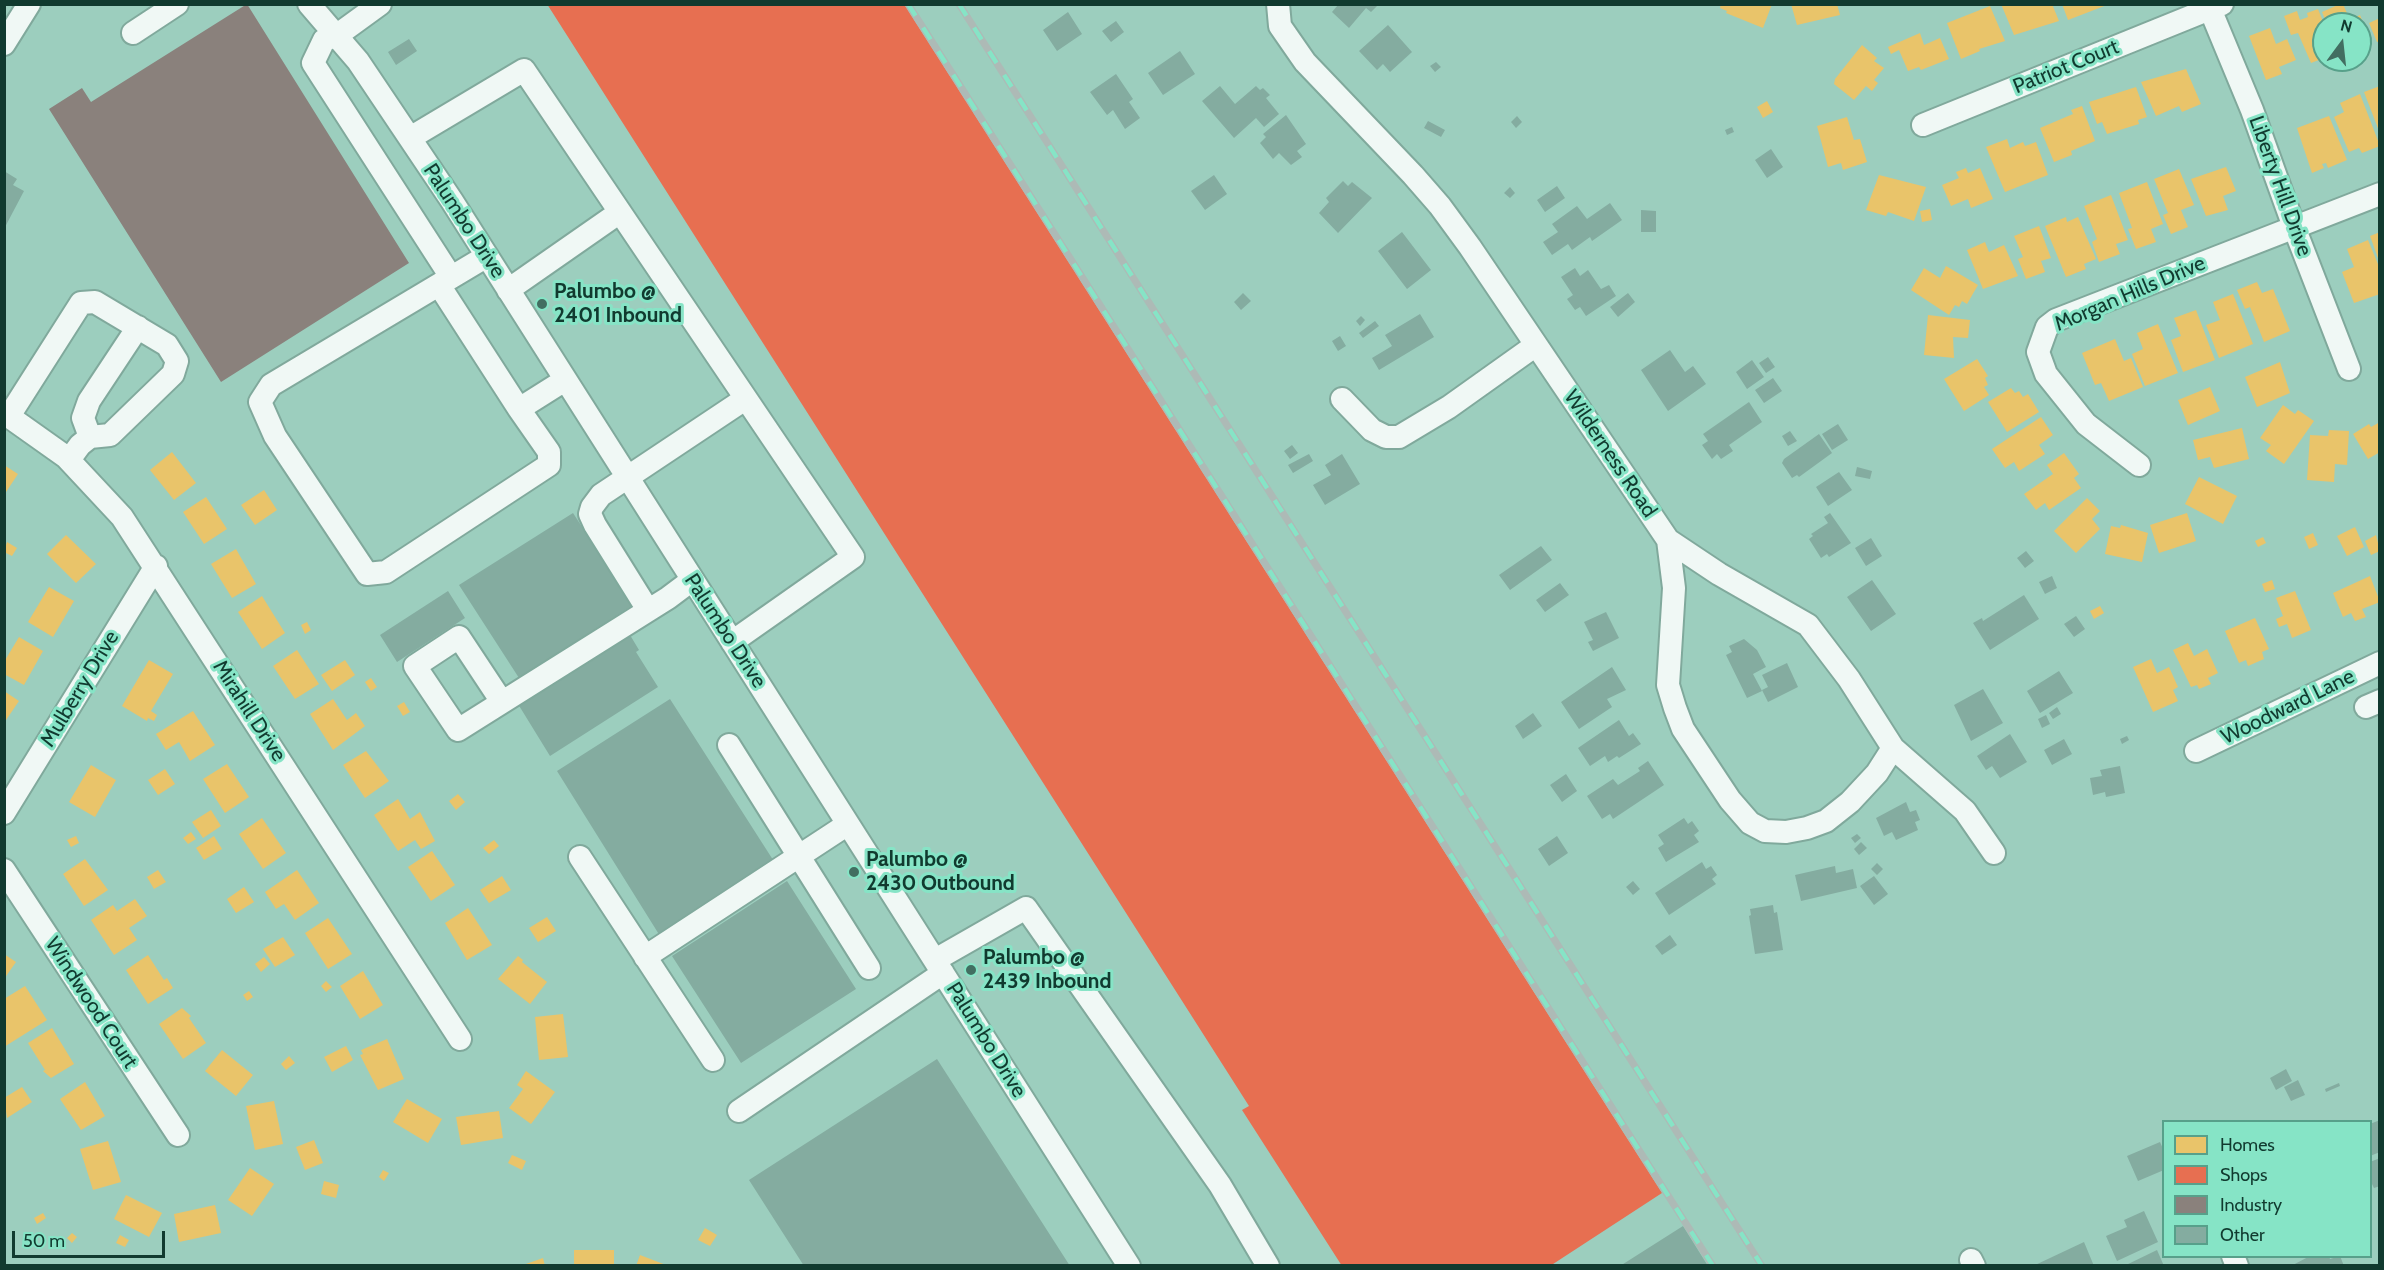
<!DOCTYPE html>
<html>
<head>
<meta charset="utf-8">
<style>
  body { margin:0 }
  #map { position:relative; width:2384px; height:1270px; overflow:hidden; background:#9ccebe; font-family:Cabin,sans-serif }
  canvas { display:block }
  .frame { position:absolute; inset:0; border:6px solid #113a2f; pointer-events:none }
  .legend { position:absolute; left:2162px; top:1120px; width:210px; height:138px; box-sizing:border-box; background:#86e4c6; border:2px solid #57a08a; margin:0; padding:8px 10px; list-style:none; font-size:18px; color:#113a2f }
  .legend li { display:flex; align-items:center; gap:12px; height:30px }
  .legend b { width:30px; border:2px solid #57a08a }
  .north { position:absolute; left:2312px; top:12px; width:60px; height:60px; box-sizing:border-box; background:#86e4c6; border:2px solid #57a08a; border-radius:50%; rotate:15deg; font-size:16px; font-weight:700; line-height:24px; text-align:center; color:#113a2f }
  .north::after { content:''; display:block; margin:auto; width:21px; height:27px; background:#426e61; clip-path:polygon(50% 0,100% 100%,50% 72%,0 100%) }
  .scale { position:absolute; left:12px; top:1231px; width:153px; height:27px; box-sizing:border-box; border:3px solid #113a2f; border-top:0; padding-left:8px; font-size:18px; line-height:21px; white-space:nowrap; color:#113a2f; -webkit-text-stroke:4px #86e4c6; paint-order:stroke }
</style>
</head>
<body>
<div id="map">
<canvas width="2384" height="1270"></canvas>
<div class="frame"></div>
<ul class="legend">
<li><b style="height:16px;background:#e9c46a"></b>Homes</li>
<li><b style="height:16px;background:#e76f51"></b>Shops</li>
<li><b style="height:16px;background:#8a817c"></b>Industry</li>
<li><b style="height:16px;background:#84aca0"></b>Other</li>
</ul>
<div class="north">N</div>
<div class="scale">50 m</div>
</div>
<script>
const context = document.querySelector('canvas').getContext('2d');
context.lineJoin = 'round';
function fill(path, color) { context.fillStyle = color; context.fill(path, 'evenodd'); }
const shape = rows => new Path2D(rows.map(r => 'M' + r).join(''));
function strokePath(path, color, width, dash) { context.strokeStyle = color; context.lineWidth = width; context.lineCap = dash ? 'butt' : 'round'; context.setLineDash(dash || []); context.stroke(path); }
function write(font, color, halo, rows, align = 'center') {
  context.font = font + ' Cabin,sans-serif'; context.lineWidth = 6; context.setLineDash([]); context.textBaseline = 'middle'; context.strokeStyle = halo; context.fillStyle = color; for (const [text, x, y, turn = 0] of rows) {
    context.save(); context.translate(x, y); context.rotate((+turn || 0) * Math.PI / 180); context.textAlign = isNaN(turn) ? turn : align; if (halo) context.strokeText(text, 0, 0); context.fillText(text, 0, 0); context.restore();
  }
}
fill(shape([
  [1721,4,1772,4,1763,28,1726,13,1727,11,1720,8],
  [1791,4,1837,4,1840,15,1797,25],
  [2001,4,2052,4,2059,21,2014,35],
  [2062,4,2107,4,2107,5,2068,20],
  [2340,4,2343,4,2350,20,2360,15,2368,35,2360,38,2360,24,2327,24,2322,12],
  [1990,6,2005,41,1979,49,1980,51,1961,59,1947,23],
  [2318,9,2324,24,2324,58,2311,63,2298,33,2291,35,2284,16,2297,11,2300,20,2308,17,2307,13],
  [2380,18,2380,41,2377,42,2369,23],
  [2270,28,2276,44,2287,39,2296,60,2279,67,2282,74,2266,80,2249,36],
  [1920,33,1924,45,1940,38,1949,59,1921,70,1919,67,1908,71,1899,50,1891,54,1888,47],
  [1862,45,1877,58,1874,61,1884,68,1874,80,1878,83,1872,91,1866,86,1854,100,1834,84,1835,79],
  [2186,69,2201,104,2182,112,2179,106,2156,116,2141,82],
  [2380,86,2380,131,2379,131,2364,92],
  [2136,87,2147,117,2138,120,2139,124,2107,134,2102,122,2097,124,2089,102],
  [2360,94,2380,146,2362,153,2359,148,2349,152,2334,117,2344,112,2340,103],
  [1767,101,1773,112,1763,118,1757,107],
  [2082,106,2095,141,2071,151,2072,155,2054,162,2040,128,2073,114,2071,110],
  [2329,116,2347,160,2328,168,2326,163,2322,164,2324,168,2312,173,2297,128],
  [1847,117,1854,140,1860,139,1867,162,1843,170,1841,163,1828,167,1817,126],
  [2007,139,2010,148,2023,142,2025,146,2036,142,2048,175,2005,192,1986,147],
  [2226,167,2236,191,2223,196,2228,210,2206,216,2191,179],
  [1966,168,1968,173,1980,168,1993,199,1971,208,1968,199,1951,206,1942,185,1959,178,1956,172],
  [2179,169,2194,205,2181,210,2188,227,2171,234,2163,215,2168,213,2154,179],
  [1879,175,1926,187,1914,221,1888,212,1886,216,1866,210],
  [2147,182,2163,224,2151,229,2156,242,2136,249,2128,229,2132,228,2119,193],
  [2111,195,2128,240,2116,244,2120,254,2099,262,2092,242,2097,239,2084,206],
  [1930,209,1932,220,1922,222,1920,211],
  [2066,217,2067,222,2078,217,2096,259,2084,264,2086,269,2066,277,2045,226],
  [2039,226,2051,258,2041,261,2045,272,2026,279,2018,259,2023,257,2014,236],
  [2380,232,2380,261,2379,261,2370,236],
  [2368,240,2380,269,2380,294,2354,303,2342,272,2354,267,2347,249],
  [1985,242,1989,252,2004,245,2018,276,1983,289,1967,250],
  [1946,266,1978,285,1967,304,1962,301,1959,307,1955,305,1949,315,1911,290,1924,268,1940,278],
  [2257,282,2262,293,2273,289,2290,331,2264,342,2250,307,2245,309,2237,290],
  [2233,294,2253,344,2219,358,2206,325,2220,320,2213,302],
  [2196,310,2215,360,2183,372,2171,340,2181,336,2174,318],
  [1928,315,1970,320,1968,338,1953,337,1954,358,1924,355],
  [2158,324,2178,373,2145,386,2132,354,2143,349,2137,333],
  [2115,339,2124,361,2131,358,2143,387,2109,401,2101,383,2095,385,2082,353],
  [1977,359,1988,376,1985,378,1988,385,1984,387,1989,395,1964,411,1944,379],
  [2280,362,2290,393,2257,407,2245,377],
  [2210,387,2220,411,2188,425,2178,400],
  [2011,388,2015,393,2019,391,2023,397,2028,394,2039,412,2007,432,1988,402],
  [2283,405,2295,414,2298,410,2314,421,2284,464,2266,451,2271,445,2260,438],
  [2041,417,2053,435,2039,445,2045,454,2019,471,2014,462,2005,468,1992,449],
  [2380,422,2380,452,2368,459,2353,434,2369,424,2371,427],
  [2242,428,2249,459,2214,468,2210,457,2198,460,2193,440],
  [2329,430,2349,431,2347,465,2335,464,2334,482,2307,480,2310,435,2328,436],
  [172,452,196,483,174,500,150,470],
  [2064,453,2079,474,2074,478,2081,488,2049,510,2045,503,2036,510,2024,494,2053,474,2047,465],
  [4,465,18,474,4,495],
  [2199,477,2237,496,2223,524,2185,504],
  [264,490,277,510,255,525,241,505],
  [206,497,227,529,204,544,183,512],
  [2087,498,2100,511,2092,519,2100,529,2076,553,2054,531],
  [2187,513,2196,541,2159,553,2150,525],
  [2121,525,2148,533,2142,562,2105,554,2111,526,2120,528],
  [2355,527,2364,547,2347,556,2337,536],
  [2313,533,2318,545,2309,549,2304,537],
  [66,535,96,564,76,583,47,554],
  [2376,535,2380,551,2371,555,2365,541],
  [2263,537,2266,543,2258,547,2255,541],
  [7,542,17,548,12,556,4,552],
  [236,549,256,584,232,598,211,564],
  [2370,576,2380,602,2362,609,2366,617,2355,621,2351,613,2343,617,2333,593],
  [2272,580,2275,589,2265,592,2262,584],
  [49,587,74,601,53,637,28,622],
  [2295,591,2311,630,2292,638,2287,624,2279,627,2276,619,2283,616,2276,598],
  [262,596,285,633,262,649,238,612],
  [2100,606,2104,613,2094,619,2090,611],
  [2255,618,2269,649,2262,652,2264,659,2248,666,2246,660,2239,663,2225,631],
  [307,622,311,630,305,634,301,625],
  [19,637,43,651,24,685,4,674,4,662],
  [2188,643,2194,656,2207,649,2218,673,2208,678,2211,684,2199,689,2197,685,2191,687,2173,650],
  [297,650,319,684,295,699,273,666],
  [2151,659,2157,673,2169,667,2178,687,2173,690,2178,701,2153,712,2133,667],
  [149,660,173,674,151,711,157,715,154,721,148,718,147,721,122,706],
  [345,660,355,675,332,691,321,675],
  [371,678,377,687,371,691,365,682],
  [4,691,19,701,4,723],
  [333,699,347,720,356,713,365,726,333,750,310,714],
  [404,702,410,712,403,716,397,706],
  [193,711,215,745,190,761,179,742,166,750,156,734],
  [366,751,389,781,365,798,343,765],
  [227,764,249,797,225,813,203,779],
  [91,765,116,780,95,817,69,802],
  [165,769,175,784,158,795,148,780],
  [458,794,465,802,456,810,449,801],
  [398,799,410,819,420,812,435,841,421,849,415,840,398,851,374,815],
  [211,810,221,826,203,838,192,822],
  [262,818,286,853,263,869,239,834],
  [191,832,196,839,188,844,183,838],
  [76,836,79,843,71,847,67,840],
  [214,836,222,849,204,860,196,848],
  [494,840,499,846,489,854,483,848],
  [432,851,455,885,431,901,408,867],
  [85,859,108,890,84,906,63,874],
  [158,870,166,882,154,889,147,877],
  [297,870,319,903,295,920,284,904,276,909,265,892],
  [502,876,511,890,489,903,480,890],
  [244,887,254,902,236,913,227,899],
  [135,899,147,916,129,928,137,940,114,955,91,920,113,905,117,911],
  [468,908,492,945,467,960,445,923],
  [547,917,556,931,538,942,529,928],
  [328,918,352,954,328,969,305,933],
  [283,937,295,955,275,967,263,949],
  [4,954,16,962,4,979],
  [148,955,164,980,167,978,173,988,148,1004,126,970],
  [518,956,523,960,522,962,547,982,530,1004,498,979],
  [264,957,270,964,261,972,255,964],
  [363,971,383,1005,360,1019,340,986],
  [326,981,332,987,326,992,321,986],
  [25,986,47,1020,4,1047,4,999],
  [249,991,253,997,247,1001,243,995],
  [182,1008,191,1016,189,1018,206,1043,183,1059,159,1024],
  [563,1014,568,1057,539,1060,535,1017],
  [52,1028,74,1064,51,1078,43,1071,45,1070,28,1043],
  [387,1039,404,1079,378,1090,360,1055,363,1054,361,1050],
  [346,1046,353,1060,332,1072,324,1057],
  [222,1050,253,1075,236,1096,205,1071],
  [289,1056,295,1063,286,1070,281,1064],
  [526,1071,555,1092,531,1124,509,1108,523,1089,517,1085],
  [85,1082,105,1116,81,1130,60,1099],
  [22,1087,32,1102,7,1118,4,1098],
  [407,1099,442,1119,428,1143,393,1122],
  [274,1101,283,1144,255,1150,246,1106],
  [499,1111,503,1138,461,1145,456,1117],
  [314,1140,323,1163,305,1170,296,1147],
  [108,1141,121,1182,93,1190,80,1149],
  [512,1155,526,1161,522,1170,508,1163],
  [250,1168,274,1184,252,1216,228,1200],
  [383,1170,389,1173,384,1181,379,1177],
  [324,1181,339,1185,336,1198,321,1194],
  [126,1195,162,1213,149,1237,114,1219],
  [215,1205,221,1233,179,1242,174,1214],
  [43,1213,46,1218,37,1224,34,1218],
  [705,1228,717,1235,710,1246,698,1240],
  [72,1233,77,1237,72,1243,67,1238],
  [120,1235,129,1240,125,1247,116,1243],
  [574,1250,614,1250,614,1266,574,1266],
  [640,1255,666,1265,666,1266,636,1266],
  [543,1258,545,1266,523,1266,523,1265]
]), '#e9c46a');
fill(shape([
  [547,4,904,4,1662,1193,1550,1266,1342,1266,1242,1110,1249,1106]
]), '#e76f51');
fill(shape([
  [247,4,409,263,221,382,49,109,82,88,91,102]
]), '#8a817c');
fill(shape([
  [1338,5,1378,5,1371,12,1366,8,1349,28,1332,12],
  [1068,12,1082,34,1057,51,1043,30],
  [1116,21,1124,32,1111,42,1102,31],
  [1388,25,1412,52,1390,72,1383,64,1377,70,1359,51],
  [409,39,417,51,396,65,388,52],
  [1180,51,1195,74,1163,95,1148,73],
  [1436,62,1441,67,1435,72,1430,66],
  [1116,74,1133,99,1129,102,1140,118,1125,129,1113,110,1107,115,1090,92],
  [1220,86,1235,104,1256,86,1260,90,1263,88,1270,95,1266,98,1279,114,1264,127,1256,118,1234,138,1202,101],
  [1286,115,1306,144,1297,151,1302,157,1291,165,1279,153,1273,159,1260,143,1266,137,1263,134],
  [1517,116,1522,122,1516,128,1511,122],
  [1428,121,1445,130,1441,137,1424,128],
  [1732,127,1734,132,1727,135,1725,130],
  [1771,149,1783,167,1767,178,1755,160],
  [4,171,17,179,13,185,24,191,4,229],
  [1214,175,1227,194,1205,210,1191,191],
  [1343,181,1348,186,1352,182,1372,198,1338,233,1319,213,1329,202,1326,198],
  [1557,186,1565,198,1545,212,1537,200],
  [1510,187,1515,193,1510,198,1504,193],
  [1610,203,1622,220,1592,241,1590,237,1572,250,1568,244,1552,255,1543,242,1558,232,1552,224,1577,206,1587,219],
  [1641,210,1656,211,1656,232,1641,232],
  [1402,232,1431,270,1407,289,1378,251],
  [1575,268,1580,276,1588,270,1601,289,1609,285,1616,296,1586,316,1580,307,1575,310,1567,299,1573,295,1561,277],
  [1243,293,1251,301,1241,310,1234,302],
  [1628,293,1635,302,1618,317,1610,307],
  [1420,314,1434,337,1379,370,1372,358,1392,346,1385,335],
  [1361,316,1365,320,1360,326,1356,321],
  [1375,321,1379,326,1363,338,1359,333],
  [1340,336,1346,346,1338,351,1332,341],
  [1670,350,1685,372,1693,366,1706,384,1668,411,1641,370],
  [1768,357,1775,367,1766,373,1759,363],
  [1752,360,1764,377,1747,389,1736,372],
  [1773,378,1782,391,1764,403,1755,390],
  [1749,402,1762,422,1729,445,1733,451,1721,459,1717,454,1712,459,1702,445,1708,441,1703,434],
  [1838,424,1848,440,1832,450,1822,434],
  [1790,431,1797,441,1788,446,1782,436],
  [1819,434,1832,453,1799,477,1797,475,1792,478,1782,463,1784,459],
  [1292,445,1298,453,1290,459,1284,451],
  [1309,454,1313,461,1293,473,1288,465],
  [1342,454,1360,484,1325,505,1313,485,1331,475,1325,465],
  [1857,467,1872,471,1870,479,1855,476],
  [1839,472,1852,490,1828,506,1816,487],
  [573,513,633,605,519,678,459,585],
  [1830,513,1851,543,1829,557,1827,554,1821,558,1809,539,1813,536,1811,534,1828,523,1824,517],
  [1871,538,1882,556,1866,566,1855,548],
  [1541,546,1552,560,1510,590,1499,575],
  [2026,551,2034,561,2025,568,2017,558],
  [2052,576,2057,588,2045,594,2039,582],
  [1872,580,1896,614,1871,631,1847,597],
  [1560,583,1569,595,1545,612,1536,600],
  [448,591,465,618,397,662,380,635],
  [2024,595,2039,619,1990,650,1973,623,1982,618,1983,621],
  [1606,612,1619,638,1593,651,1588,642,1593,640,1584,622],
  [2076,616,2085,629,2074,637,2064,624],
  [630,635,639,650,636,652,658,687,550,756,518,704],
  [1744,639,1757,650,1766,667,1753,674,1762,691,1747,698,1726,655,1732,652,1729,646],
  [1787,663,1798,687,1768,702,1762,690,1768,687,1762,675],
  [1612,667,1626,690,1607,699,1612,707,1579,729,1561,702],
  [2059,671,2073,693,2040,713,2027,691],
  [1983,689,2003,723,1971,741,1954,705],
  [670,699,775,863,660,936,557,771],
  [2057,707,2061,714,2053,719,2049,713],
  [1533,713,1542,726,1523,739,1515,726],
  [2046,715,2050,724,2042,728,2038,719],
  [1619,720,1629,736,1633,733,1641,744,1619,758,1617,756,1608,762,1605,756,1590,766,1578,748],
  [2010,734,2027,762,2000,778,1992,766,1986,770,1977,756],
  [2127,736,2129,740,2122,744,2120,739],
  [2064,739,2072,754,2052,765,2044,750],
  [1648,761,1664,785,1613,819,1610,814,1602,819,1587,796,1613,779,1618,785,1640,771,1638,768],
  [2120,766,2125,793,2106,797,2105,792,2093,795,2090,778,2102,776,2100,770],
  [1566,774,1577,791,1562,802,1550,785],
  [1906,802,1910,812,1916,810,1920,820,1915,822,1918,830,1896,840,1892,832,1884,836,1876,818],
  [1684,818,1688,824,1692,821,1699,831,1694,835,1699,842,1666,862,1658,848,1664,844,1658,835],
  [1857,834,1861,838,1855,843,1851,838],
  [1557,836,1568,853,1549,866,1538,849],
  [1861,842,1867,848,1859,855,1854,849],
  [1702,862,1706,869,1711,866,1717,875,1712,879,1716,884,1669,915,1655,893],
  [1877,863,1883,869,1877,875,1871,869],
  [1835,866,1836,873,1853,869,1857,888,1801,901,1795,875],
  [1874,876,1888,894,1874,905,1860,886],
  [787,881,856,989,741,1063,672,956],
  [1633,881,1640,889,1633,895,1626,887],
  [1773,905,1774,913,1777,912,1783,950,1755,954,1749,916,1751,915,1750,909],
  [1670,935,1677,945,1662,955,1655,946],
  [937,1059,1070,1266,804,1266,749,1180],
  [2286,1069,2292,1081,2276,1090,2270,1078],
  [2298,1080,2305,1095,2291,1101,2284,1087],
  [2339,1083,2340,1086,2326,1092,2325,1089],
  [2380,1120,2380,1152,2370,1156,2370,1124],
  [2160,1142,2164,1151,2164,1170,2138,1181,2127,1156],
  [2380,1158,2380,1186,2374,1188,2370,1180,2370,1162],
  [2144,1211,2158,1242,2117,1261,2106,1236,2127,1227,2124,1220],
  [1683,1226,1708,1266,1620,1266],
  [2084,1242,2094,1266,2033,1266],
  [2157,1250,2164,1266,2124,1266],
  [2310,1256,2329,1256,2330,1259,2340,1256,2344,1266,2291,1266]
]), '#84aca0');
const minor = shape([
  [309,4,358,61,452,201,1129,1266],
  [380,4,336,36,324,40,313,63,451,277],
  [1278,4,1280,26,1305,62,1413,175,1440,206,1470,247,1668,540,1719,574,1808,625,1849,679,1893,748,1965,811,1994,853],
  [2208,4,2252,110,2294,227,2349,369],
  [133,33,177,4],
  [4,44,29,4],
  [1923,125,2222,4],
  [410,138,524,70,853,557,732,642],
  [487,256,271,385,260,402,275,436,367,574,386,572,549,465,549,452,519,409,565,380],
  [439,285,519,409],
  [508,290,620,212],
  [1342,399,1372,430,1386,437,1399,437,1449,407,1536,345],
  [4,413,66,457,122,517,460,1039],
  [9,416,81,303,95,302,167,345,177,361,173,374,110,435,90,437,80,445,69,460],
  [90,437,83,418,89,401,138,327],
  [2139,465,2086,424,2046,374,2038,352,2047,327,2056,320,2380,194],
  [1668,540,1674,588,1668,685,1675,708,1683,729,1730,800,1750,823,1765,831,1786,832,1807,828,1826,821,1850,802,1877,773,1893,748],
  [648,610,595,525,590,514,592,507,601,495,745,399],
  [502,702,459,637,415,666,458,730,668,598,692,580],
  [2366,707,2380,701],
  [729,745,869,968],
  [2196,751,2380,663],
  [4,813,156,566],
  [580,857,713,1060],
  [4,870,178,1135],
  [645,957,848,824],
  [935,960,1026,908,1220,1185,1268,1266],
  [739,1111,943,973],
  [2233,1256,2237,1266],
  [1971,1260,1974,1266]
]);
strokePath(minor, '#80a99c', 26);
strokePath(minor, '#f0f8f5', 22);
const rail = shape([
  [908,4,1713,1266],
  [959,4,1762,1266]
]);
strokePath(rail, '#adbab6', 7);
strokePath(rail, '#86e4c6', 4.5, [14]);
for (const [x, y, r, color] of [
  [542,304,6,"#426e61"],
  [854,872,6,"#426e61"],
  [971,970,6,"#426e61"]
]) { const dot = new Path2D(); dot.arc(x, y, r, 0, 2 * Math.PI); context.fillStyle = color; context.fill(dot); strokePath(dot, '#86e4c6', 2); }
write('21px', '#113a2f', '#86e4c6', [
  ["Patriot Court",2066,67,-22],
  ["Liberty Hill Drive",2280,186,70],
  ["Palumbo Drive",464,221,57],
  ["Morgan Hills Drive",2130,294,-23],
  ["Wilderness Road",1610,454,56],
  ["Palumbo Drive",725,631,57],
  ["Mulberry Drive",80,689,-59],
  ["Woodward Lane",2288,707,-26],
  ["Mirahill Drive",249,711,57],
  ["Windwood Court",91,1003,57],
  ["Palumbo Drive",986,1040,58]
]);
write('bold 21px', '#113a2f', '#86e4c6', [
  ["Palumbo @",554,292],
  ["2401 Inbound",554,316],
  ["Palumbo @",866,860],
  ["2430 Outbound",866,884],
  ["Palumbo @",983,958],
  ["2439 Inbound",983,982]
], 'left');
</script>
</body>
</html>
